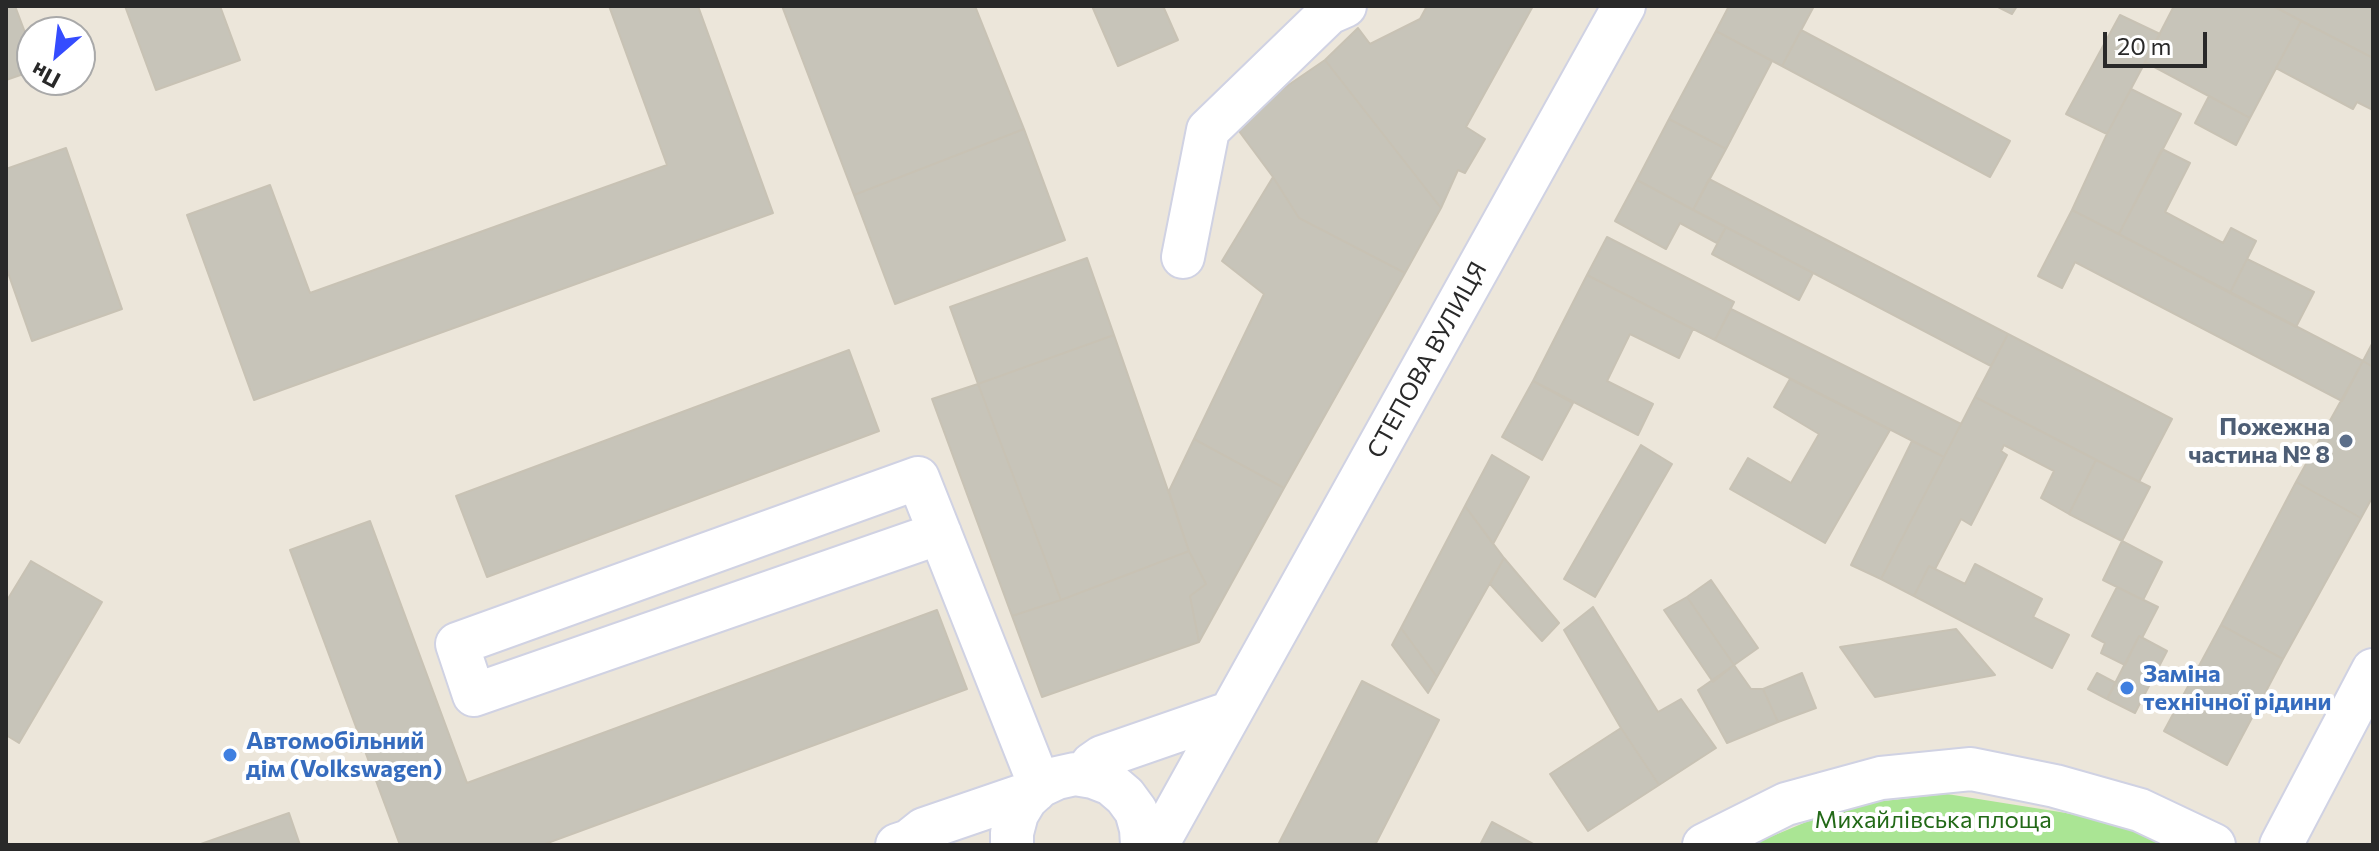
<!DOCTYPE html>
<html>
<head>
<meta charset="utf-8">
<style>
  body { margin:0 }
  #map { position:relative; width:2379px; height:851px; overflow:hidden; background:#ece6da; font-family:Commissioner,sans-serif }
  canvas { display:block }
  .frame { position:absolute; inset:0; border:8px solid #292929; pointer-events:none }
  .north { position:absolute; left:16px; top:16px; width:80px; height:80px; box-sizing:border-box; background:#fff; border:2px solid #a9a9a9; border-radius:50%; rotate:208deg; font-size:22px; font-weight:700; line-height:32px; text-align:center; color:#292929 }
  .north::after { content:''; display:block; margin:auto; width:28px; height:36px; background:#354cff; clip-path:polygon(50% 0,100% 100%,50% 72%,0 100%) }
  .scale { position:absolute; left:2103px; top:32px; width:104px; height:36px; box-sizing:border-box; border:4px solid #292929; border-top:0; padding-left:10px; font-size:24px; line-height:28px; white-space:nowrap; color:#292929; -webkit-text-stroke:6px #fff; paint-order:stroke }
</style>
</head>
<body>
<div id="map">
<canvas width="2379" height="851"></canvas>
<div class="frame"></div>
<div class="north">Пн</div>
<div class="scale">20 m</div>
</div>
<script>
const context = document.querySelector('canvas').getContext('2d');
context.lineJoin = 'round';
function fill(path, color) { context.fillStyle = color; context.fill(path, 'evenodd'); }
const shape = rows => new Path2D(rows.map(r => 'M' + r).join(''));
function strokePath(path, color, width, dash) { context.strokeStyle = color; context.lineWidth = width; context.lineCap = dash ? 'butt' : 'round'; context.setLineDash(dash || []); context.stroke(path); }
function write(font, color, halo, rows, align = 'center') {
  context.font = font + ' Commissioner,sans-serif'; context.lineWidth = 8; context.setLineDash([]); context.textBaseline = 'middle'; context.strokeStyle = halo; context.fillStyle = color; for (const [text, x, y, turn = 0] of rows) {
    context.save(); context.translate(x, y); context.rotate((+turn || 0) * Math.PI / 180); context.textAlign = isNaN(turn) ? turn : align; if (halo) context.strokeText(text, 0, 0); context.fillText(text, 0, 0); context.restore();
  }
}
fill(shape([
  [1947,794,2066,813,2169,835,2187,845,1751,845,1847,805]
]), '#aae594');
const building = shape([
  [6,6,15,6,32,51,32,71,6,80,6,6],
  [125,6,220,6,240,60,156,90,125,6],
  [609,6,698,6,773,213,254,400,187,215,270,185,310,293,667,165,609,6],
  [782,6,975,6,1024,129,854,195,782,6],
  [1092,6,1163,6,1178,40,1118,66,1092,6],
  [1427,6,1533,6,1466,127,1485,139,1465,173,1458,170,1441,208,1325,60,1358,28,1370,44,1420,19,1427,6],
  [1729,6,1814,6,1782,66,1716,31,1729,6],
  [1996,6,2017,6,2012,14,1996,6],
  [2174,6,2273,6,2301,21,2250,118,2145,62,2174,6],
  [2273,6,2369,6,2373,8,2373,58,2273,6],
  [2120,15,2160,34,2107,134,2066,114,2120,15],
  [2301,21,2373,58,2373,110,2357,102,2353,109,2276,68,2301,21],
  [1801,30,2010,141,1990,177,1782,66,1801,30],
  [1716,31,1772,61,1726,149,1669,119,1716,31],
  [1325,60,1441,208,1405,273,1299,218,1273,177,1233,123,1325,60],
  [2131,89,2181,114,2119,234,2072,210,2107,134,2131,89],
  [2209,96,2250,118,2236,145,2195,123,2209,96],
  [1669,119,1726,149,1693,210,1637,180,1669,119],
  [1024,129,1065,240,895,304,854,195,1024,129],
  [66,148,122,309,32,341,6,267,6,169,66,148],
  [2162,149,2190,163,2165,212,2223,243,2231,228,2256,241,2230,293,2119,234,2162,149],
  [1273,177,1299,218,1405,273,1284,488,1194,439,1264,294,1222,261,1273,177],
  [1709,179,2008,334,1991,366,1693,210,1709,179],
  [1637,180,1726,227,1717,243,1680,223,1666,249,1615,221,1637,180],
  [2072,210,2363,361,2342,401,2075,262,2062,288,2038,276,2072,210],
  [1726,227,1813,273,1799,300,1712,254,1726,227],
  [1607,237,1734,302,1715,340,1587,275,1607,237],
  [1087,258,1114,335,978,384,950,307,1087,258],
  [2247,259,2314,292,2296,327,2230,293,2247,259],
  [1587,275,1693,329,1679,358,1630,334,1607,381,1653,404,1638,435,1533,381,1587,275],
  [1731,309,1961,424,1944,457,1715,340,1731,309],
  [2008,334,2172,419,2139,482,1975,397,2008,334],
  [1114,335,1189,551,1061,600,978,384,1114,335],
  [2373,342,2373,367,2363,361,2373,342],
  [849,350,879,431,487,577,456,496,849,350],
  [2363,361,2373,367,2373,496,2361,518,2296,482,2363,361],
  [1790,379,1890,430,1825,543,1730,489,1748,458,1791,483,1819,434,1774,407,1790,379],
  [1533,381,1573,403,1542,460,1502,437,1533,381],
  [978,384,1061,600,1012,616,932,399,978,384],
  [1975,397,2096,460,2069,514,2041,498,2054,471,2004,445,2001,451,2007,455,1971,525,1961,519,1935,569,1929,566,1914,596,1881,579,1975,397],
  [1194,439,1284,488,1199,642,1190,596,1206,584,1189,551,1169,491,1194,439],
  [1912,441,1944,457,1881,579,1851,565,1912,441],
  [1641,445,1672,464,1595,597,1564,579,1641,445],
  [1492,455,1529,477,1493,544,1465,506,1492,455],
  [2096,460,2150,487,2122,541,2069,514,2096,460],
  [2296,482,2361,518,2283,659,2221,625,2296,482],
  [1465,506,1504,558,1437,677,1401,628,1465,506],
  [370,521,467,783,937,610,967,689,542,845,400,845,290,550,370,521],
  [2122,541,2162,562,2143,600,2103,580,2122,541],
  [1189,551,1206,584,1190,596,1199,642,1042,697,1012,616,1061,600,1189,551],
  [1504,558,1559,623,1542,641,1490,584,1504,558],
  [31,561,102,602,19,743,6,735,6,602,31,561],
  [1975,564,2042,599,2033,617,2069,635,2052,668,1914,596,1929,566,1965,584,1975,564],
  [1711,580,1758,648,1734,665,1687,597,1711,580],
  [2117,587,2158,607,2142,638,2139,636,2125,665,2101,653,2105,643,2092,636,2117,587],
  [1687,597,1734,665,1713,682,1664,610,1687,597],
  [1593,607,1658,712,1681,699,1716,748,1659,785,1621,728,1564,630,1593,607],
  [2221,625,2283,659,2227,765,2164,731,2221,625],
  [1401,628,1437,677,1428,693,1392,645,1401,628],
  [1956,629,1995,675,1875,697,1840,647,1956,629],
  [2139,636,2167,651,2135,713,2107,699,2139,636],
  [1734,665,1751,689,1763,689,1778,722,1727,743,1698,690,1734,665],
  [1802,673,1816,708,1778,722,1763,689,1802,673],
  [2097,673,2116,683,2107,699,2088,689,2097,673],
  [1362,681,1439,720,1375,845,1278,845,1362,681],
  [1621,728,1659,785,1588,831,1550,774,1621,728],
  [289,813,300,845,198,845,289,813],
  [1492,822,1535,845,1480,845,1492,822]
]);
fill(building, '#c7c4b9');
strokePath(building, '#c8c2b4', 2);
const minor = shape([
  [1183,257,1208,130,1329,13,1345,6],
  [940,533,474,695,457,644,918,478,1040,786],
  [1084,775,1092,764,1102,757,1229,713],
  [897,845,909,841,924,829,1035,791],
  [1012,845,1012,833,1017,814,1026,799,1040,786,1057,778,1075,774,1093,777,1111,784,1125,796,1136,811,1141,829,1142,845],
  [1157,845,1624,6],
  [1704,845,1786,804,1881,778,1971,769,2055,786,2140,810,2214,845],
  [2281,845,2373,670]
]);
strokePath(minor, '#d0d2e3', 46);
strokePath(minor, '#fff', 42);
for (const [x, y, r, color] of [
  [2346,441,8,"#5c6f8a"],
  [2127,688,8,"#3f7fe0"],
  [230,755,8,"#3f7fe0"]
]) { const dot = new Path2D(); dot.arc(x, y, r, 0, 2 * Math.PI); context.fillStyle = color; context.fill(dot); strokePath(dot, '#fff', 3); }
write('24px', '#292929', '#fff', [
  ["СТЕПОВА ВУЛИЦЯ",1427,360,-61]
]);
write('bold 24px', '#4e5e75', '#fff', [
  ["Пожежна",2330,427],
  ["частина № 8",2330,455]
], 'right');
write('bold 24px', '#366cbe', '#fff', [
  ["Заміна",2143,674],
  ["технічної рідини",2143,702],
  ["Автомобільний",246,741],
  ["дім (Volkswagen)",246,769]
], 'left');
write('24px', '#226917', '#fff', [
  ["Михайлівська площа",1933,820]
]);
</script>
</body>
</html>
